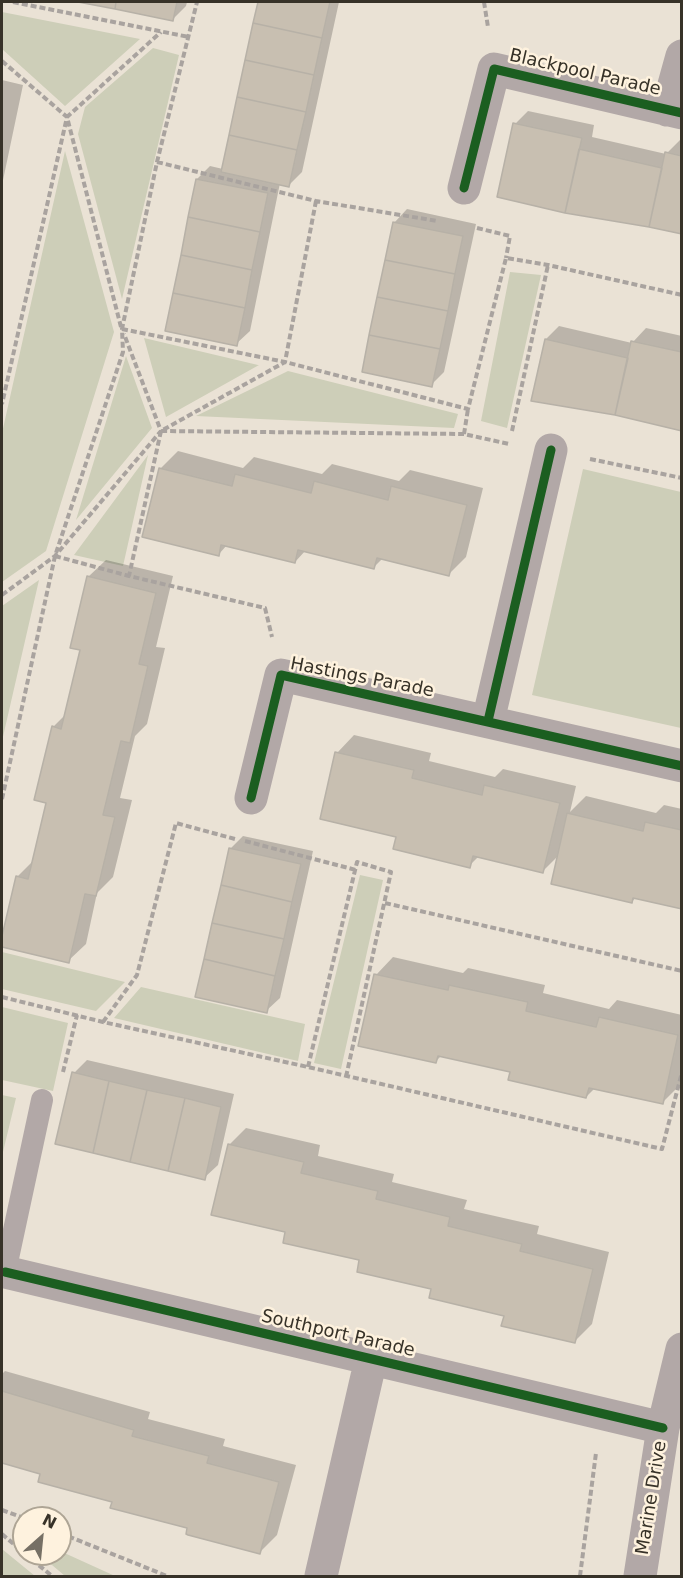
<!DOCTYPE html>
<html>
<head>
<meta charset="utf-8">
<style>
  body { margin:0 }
  #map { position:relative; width:683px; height:1578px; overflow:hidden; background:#eae2d5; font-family:"DejaVu Sans",sans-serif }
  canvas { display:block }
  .frame { position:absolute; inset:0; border:3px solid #373228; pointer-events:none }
  .north { position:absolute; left:12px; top:1506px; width:60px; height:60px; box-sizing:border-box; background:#fef2de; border:2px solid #aea595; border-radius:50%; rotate:27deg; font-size:16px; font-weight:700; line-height:24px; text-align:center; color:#373228 }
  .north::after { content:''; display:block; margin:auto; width:21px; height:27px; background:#767065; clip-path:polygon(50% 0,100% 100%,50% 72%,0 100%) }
</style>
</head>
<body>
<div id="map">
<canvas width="683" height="1578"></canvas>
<div class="frame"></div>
<div class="north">N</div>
</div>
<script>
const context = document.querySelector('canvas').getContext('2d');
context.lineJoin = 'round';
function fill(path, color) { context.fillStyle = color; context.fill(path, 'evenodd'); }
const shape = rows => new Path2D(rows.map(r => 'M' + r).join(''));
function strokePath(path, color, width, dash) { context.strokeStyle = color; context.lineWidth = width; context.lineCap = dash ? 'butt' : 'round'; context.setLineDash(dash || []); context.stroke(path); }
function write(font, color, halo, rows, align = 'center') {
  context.font = font + ' "DejaVu Sans",sans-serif'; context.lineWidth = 5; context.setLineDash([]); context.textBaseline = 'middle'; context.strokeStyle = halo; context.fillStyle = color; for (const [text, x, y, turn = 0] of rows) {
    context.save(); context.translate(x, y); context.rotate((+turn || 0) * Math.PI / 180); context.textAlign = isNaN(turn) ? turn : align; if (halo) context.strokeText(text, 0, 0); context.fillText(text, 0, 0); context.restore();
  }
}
fill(shape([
  [2,12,140,39,65,106,2,49],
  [153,48,179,55,122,299,78,134,85,107],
  [65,151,114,332,46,551,2,582,2,433],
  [510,272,541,275,507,428,481,421],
  [144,338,258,365,259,365,166,417],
  [126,356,152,428,76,520],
  [288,371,458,414,454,428,196,416],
  [148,455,123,566,74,555],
  [583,469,681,492,681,728,532,695],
  [39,580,2,741,2,606],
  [360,875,383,880,341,1069,314,1063],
  [2,952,125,982,96,1011,2,989],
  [141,987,305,1024,298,1061,114,1018],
  [2,1007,68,1023,53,1091,2,1080],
  [2,1095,16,1098,2,1156],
  [2,1549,35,1576,2,1576],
  [60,1551,115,1576,65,1576,39,1554,60,1554]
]), '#cdceb8');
fill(shape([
  [85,2,187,2,186,6,173,19],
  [260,2,339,2,302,172,289,185,280,183,250,331,236,344,197,179,210,166,223,169],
  [2,80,23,85,2,185],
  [528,111,594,125,592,137,666,154,680,140,682,140,682,233,515,124],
  [407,209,476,224,444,372,431,385,394,223],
  [559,326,632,343,646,328,682,336,682,429,546,339],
  [178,451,243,468,254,457,322,474,332,464,399,481,410,470,483,488,466,557,449,574,383,558,374,567,306,550,295,562,227,545,219,554,160,469],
  [106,560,173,576,156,647,165,648,147,724,135,736,120,798,132,800,113,877,97,893,86,944,68,961,2,945,2,943,17,877,34,860,48,802,53,727,66,714,81,649,88,577],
  [354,735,431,753,429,761,495,777,503,769,576,786,570,812,586,796,656,813,664,805,682,809,682,907,636,897,632,902,559,855,543,871,479,856,469,866,398,836,337,753],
  [243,836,313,851,280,998,266,1011,230,849],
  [393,957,463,973,468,968,545,985,543,993,609,1009,617,1000,682,1015,682,1077,680,1085,662,1103,595,1088,586,1097,512,1070,441,1056,436,1061,376,975],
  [87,1060,234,1094,218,1165,204,1178,74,1073],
  [246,1128,320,1145,318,1156,394,1174,392,1182,467,1200,464,1209,539,1226,537,1234,609,1252,592,1324,575,1341,287,1231,229,1145],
  [5,1371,150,1412,148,1419,225,1439,223,1446,296,1465,277,1535,260,1552,114,1501,42,1473,2,1462,2,1374]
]), '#0003');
const building = shape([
  [78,2,116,2,115,9,78,2],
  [116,2,177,2,173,21,115,9,116,2],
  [258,2,330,2,322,38,253,23,258,2],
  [253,23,322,38,314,75,245,60,253,23],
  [245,60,314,75,306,112,237,97,245,60],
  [237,97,306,112,297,150,229,135,237,97],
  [513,123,582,138,565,213,497,197,513,123],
  [229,135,297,150,289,187,221,172,229,135],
  [579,149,662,168,649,227,565,213,579,149],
  [665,152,682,156,682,234,649,227,665,152],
  [196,179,268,193,260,232,188,217,196,179],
  [188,217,260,232,252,270,181,255,188,217],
  [393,222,463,236,455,274,385,260,393,222],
  [181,255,252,270,245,308,173,293,181,255],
  [385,260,455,274,448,311,377,297,385,260],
  [173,293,245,308,237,346,165,331,173,293],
  [377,297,448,311,440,349,369,335,377,297],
  [369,335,440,349,432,387,362,372,369,335],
  [545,339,628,358,615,415,531,401,545,339],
  [631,341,682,352,682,431,615,415,631,341],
  [159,468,232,486,235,474,311,493,314,481,388,500,391,486,467,505,449,576,377,558,374,569,298,550,295,563,221,545,219,556,142,537,159,468],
  [87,576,156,593,139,664,148,666,130,743,121,741,103,815,115,817,96,896,85,894,69,963,2,947,2,936,16,876,28,879,46,803,34,800,52,726,61,729,80,650,70,648,87,576],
  [335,752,414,770,412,778,482,795,484,785,560,803,543,873,473,856,470,868,393,849,396,837,320,819,335,752],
  [567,813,643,831,645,822,682,830,682,909,633,898,632,903,551,884,567,813],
  [229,848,301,864,292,902,221,885,229,848],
  [221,885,292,902,284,939,212,923,221,885],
  [212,923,284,939,275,976,204,959,212,923],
  [204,959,275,976,267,1013,195,997,204,959],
  [374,974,448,990,449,985,528,1002,526,1011,596,1027,599,1017,678,1035,663,1104,589,1088,586,1098,508,1080,510,1072,438,1056,436,1063,358,1046,374,974],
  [72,1072,109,1081,93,1153,55,1144,72,1072],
  [109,1081,147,1090,130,1162,93,1153,109,1081],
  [147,1090,185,1098,168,1171,130,1162,147,1090],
  [185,1098,221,1107,205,1180,168,1171,185,1098],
  [228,1144,304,1162,301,1173,378,1191,376,1199,450,1217,448,1226,522,1244,520,1251,593,1269,575,1343,501,1326,504,1316,429,1298,431,1289,357,1272,359,1260,283,1243,285,1232,211,1215,228,1144],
  [2,1391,134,1430,132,1436,209,1456,207,1463,279,1482,260,1554,188,1535,186,1534,187,1528,110,1508,112,1502,38,1482,40,1474,2,1463,2,1391]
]);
fill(building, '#c8bfb1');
strokePath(building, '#b7b1a7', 1.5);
strokePath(shape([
  [13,2,189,37],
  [484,2,488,27],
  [2,61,67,117,2,404],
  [157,162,316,201,437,221],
  [316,201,285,362,161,431,464,434,509,444,509,442],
  [477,228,510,236,506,258],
  [121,327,67,117,161,32],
  [122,329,285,362,468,409,506,258,548,265,682,295],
  [161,431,129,576,265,608,272,637],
  [512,431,548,265],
  [464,434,468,409],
  [590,459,682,478],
  [55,556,129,576],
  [2,595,55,556,161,431,124,334],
  [2,799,55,556,123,352,122,329,157,162,197,2],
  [245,841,356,870],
  [385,903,682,971],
  [2,997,103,1022,308,1067,662,1149,682,1072],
  [103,1022,137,975,176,823,235,839],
  [308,1067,357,862,391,872,346,1077],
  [63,1072,77,1015],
  [2,1510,24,1518],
  [60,1533,167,1576],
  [2,1534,24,1553],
  [25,1554,52,1576],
  [580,1576,596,1453]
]), '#a9a39f', 4, [6, 3]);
strokePath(shape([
  [5,1272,42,1100]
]), '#b2a8a7', 22);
strokePath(shape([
  [667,110,682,56],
  [464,188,494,69,682,113],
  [488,721,551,450],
  [251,798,281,675,682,766],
  [5,1272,663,1428],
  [321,1576,371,1359],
  [640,1576,663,1428,682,1349]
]), '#b2a8a7', 33);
strokePath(shape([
  [464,188,494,69,682,113],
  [488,721,551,450],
  [251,798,281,675,682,766],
  [5,1272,663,1428]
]), '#1b5e20', 9);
write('18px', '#373228', '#fef2de', [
  ["Blackpool Parade",585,73,13],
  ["Hastings Parade",362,678,11],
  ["Southport Parade",338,1334,13],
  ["Marine Drive",652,1498,-81]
]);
</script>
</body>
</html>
